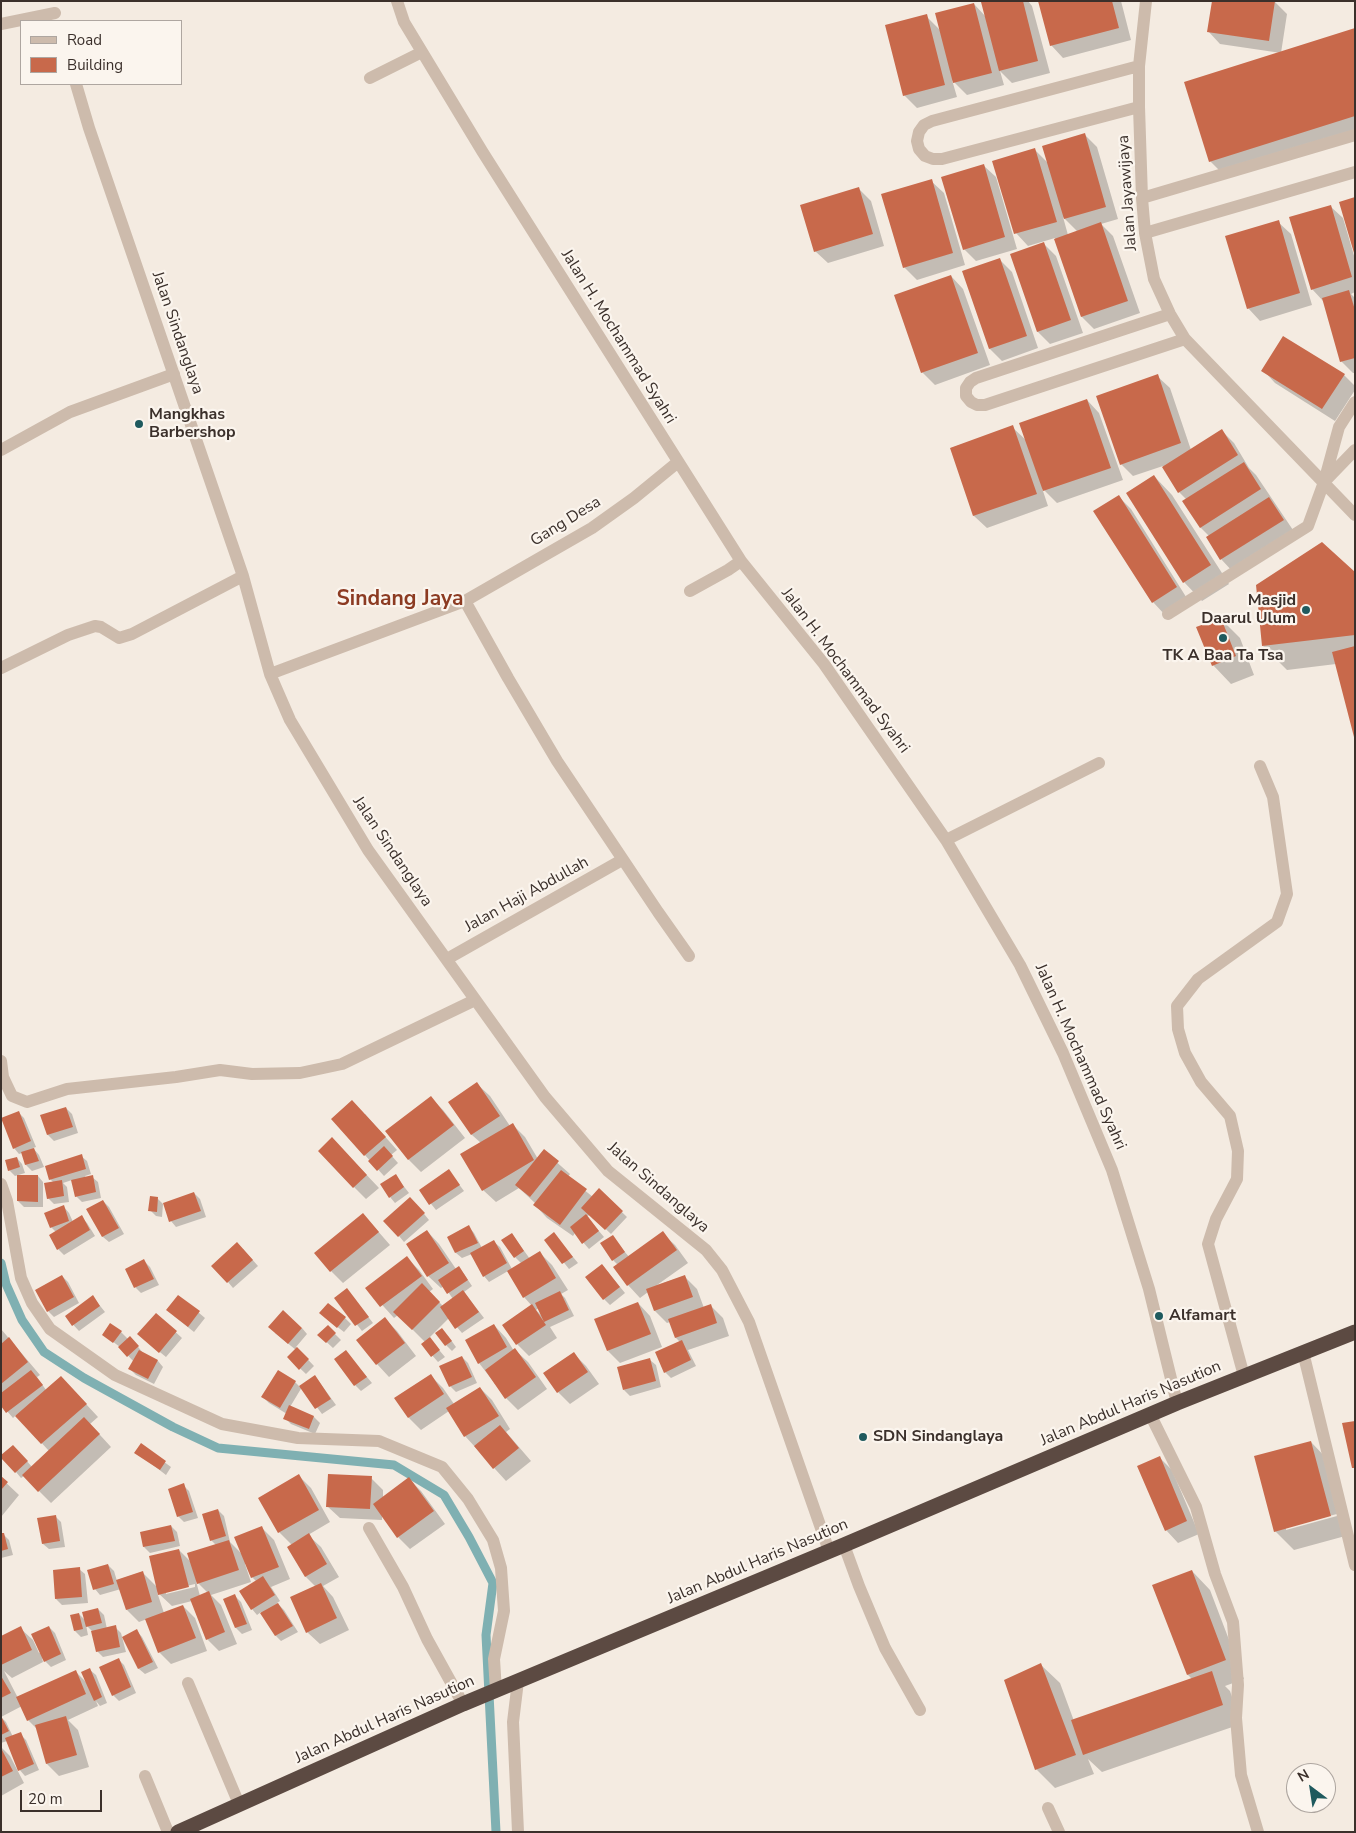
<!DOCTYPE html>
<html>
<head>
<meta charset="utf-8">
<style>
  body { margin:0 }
  #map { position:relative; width:1356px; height:1833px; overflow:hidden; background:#f4ebe1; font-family:"Nunito Sans",sans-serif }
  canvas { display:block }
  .frame { position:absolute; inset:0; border:2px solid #3b302b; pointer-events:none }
  .legend { position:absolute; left:20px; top:20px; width:162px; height:65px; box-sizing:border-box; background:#fbf5ee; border:1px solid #aea6a0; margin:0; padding:6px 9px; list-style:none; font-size:15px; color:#3b302b }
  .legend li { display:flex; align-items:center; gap:10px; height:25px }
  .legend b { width:25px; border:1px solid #aea6a0 }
  .north { position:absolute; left:1286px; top:1763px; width:50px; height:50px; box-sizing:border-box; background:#fbf5ee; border:1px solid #aea6a0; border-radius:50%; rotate:329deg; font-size:14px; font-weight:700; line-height:20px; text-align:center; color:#3b302b }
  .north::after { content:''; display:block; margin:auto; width:18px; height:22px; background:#1f5a5e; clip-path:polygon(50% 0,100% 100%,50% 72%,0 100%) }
  .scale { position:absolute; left:20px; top:1790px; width:82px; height:22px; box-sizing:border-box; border:2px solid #3b302b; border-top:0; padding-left:6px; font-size:15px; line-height:18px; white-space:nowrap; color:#3b302b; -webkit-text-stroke:4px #fbf5ee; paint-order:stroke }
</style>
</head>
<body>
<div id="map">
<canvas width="1356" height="1833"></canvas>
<div class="frame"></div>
<ul class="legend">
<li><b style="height:6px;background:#cdbbac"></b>Road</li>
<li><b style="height:14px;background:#c8694b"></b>Building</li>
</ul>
<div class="north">N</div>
<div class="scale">20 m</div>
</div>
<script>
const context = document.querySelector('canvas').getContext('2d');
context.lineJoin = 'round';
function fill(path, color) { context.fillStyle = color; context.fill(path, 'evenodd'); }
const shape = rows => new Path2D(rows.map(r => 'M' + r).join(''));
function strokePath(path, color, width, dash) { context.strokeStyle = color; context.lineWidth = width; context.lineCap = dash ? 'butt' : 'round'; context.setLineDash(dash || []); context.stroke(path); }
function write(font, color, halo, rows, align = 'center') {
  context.font = font + ' "Nunito Sans",sans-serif'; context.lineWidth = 4.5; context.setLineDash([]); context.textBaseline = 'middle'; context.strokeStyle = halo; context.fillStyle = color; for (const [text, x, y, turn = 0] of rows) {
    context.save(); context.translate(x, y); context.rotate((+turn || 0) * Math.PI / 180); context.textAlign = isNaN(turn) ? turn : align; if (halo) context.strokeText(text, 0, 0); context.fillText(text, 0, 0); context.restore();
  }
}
fill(shape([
  [989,1,1028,1,1032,6,1050,73,1012,83,1000,71,1004,85,967,95,952,80,957,97,917,108,904,95,926,16,941,31,974,4,986,17],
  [1039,1,1121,1,1131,40,1063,58,1051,45],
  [1274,1,1287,14,1281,53,1220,44,1208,31],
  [1355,30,1355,131,1222,173,1210,161],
  [1084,134,1097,147,1118,219,1101,224,1113,236,1140,313,1094,329,1082,317,1055,238,1028,246,1016,233,1034,149,1048,163],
  [1063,217,1078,232,1068,235],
  [983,165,996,177,1017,249,976,261,964,249],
  [931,181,944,193,965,265,917,280,904,267],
  [859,189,871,201,884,246,828,263,815,251],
  [1330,206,1343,218,1355,259,1355,292,1351,294,1355,298,1355,373,1353,373,1341,361,1324,302,1312,289],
  [1278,222,1291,234,1312,305,1260,321,1248,308],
  [1044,244,1056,256,1083,333,1050,344,1038,332,1012,255],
  [999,259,1012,272,1038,348,1002,361,990,349,963,272],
  [951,276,963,289,990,365,935,385,922,372],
  [1263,370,1344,375,1355,386,1355,390,1335,421,1275,383],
  [1157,376,1170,388,1191,450,1222,431,1234,443,1249,468,1256,475,1295,533,1233,572,1221,559,1209,536,1201,528,1184,501,1186,499,1179,492,1163,466,1133,476,1121,464],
  [1087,400,1099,413,1123,480,1057,503,1042,488,1048,506,987,528,974,516,951,448,1012,427,1027,441],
  [1154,476,1172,495,1229,584,1202,601,1184,582],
  [1119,497,1131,509,1188,600,1165,615,1153,602],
  [1355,574,1355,734,1336,664,1287,670,1263,646],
  [1221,619,1240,638,1254,675,1231,684,1213,665],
  [477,1084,490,1096,510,1126,513,1125,525,1137,538,1159,544,1151,570,1174,568,1177,593,1197,599,1190,627,1217,611,1234,590,1214,587,1217,604,1237,589,1249,575,1233,573,1236,547,1218,535,1205,536,1204,519,1188,496,1202,483,1190,481,1143,472,1135,450,1102],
  [431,1098,443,1110,465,1138,421,1172,409,1160,387,1131],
  [66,1108,72,1114,78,1133,54,1141,48,1135,42,1116],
  [18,1112,24,1118,36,1147,33,1148,39,1155,44,1167,32,1171,26,1165,22,1153,19,1154,14,1148],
  [365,1114,397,1150,391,1155,398,1163,384,1176,333,1120],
  [344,1151,379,1188,366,1199,354,1187],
  [81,1156,87,1161,91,1174,85,1176,86,1178,92,1177,98,1182,101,1198,82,1202,76,1196,72,1180,63,1183,67,1187,69,1202,54,1204,48,1198,54,1183,50,1179],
  [17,1158,22,1164,25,1173,15,1176,9,1170],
  [449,1171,464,1191,436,1210,420,1190],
  [395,1175,409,1193,395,1203,390,1197],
  [38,1176,43,1182,43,1207,24,1207,18,1201],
  [194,1193,200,1199,206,1217,176,1227,171,1221],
  [157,1198,163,1204,162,1217,156,1216,150,1210],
  [103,1201,109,1207,124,1234,109,1242,103,1237,88,1210],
  [416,1204,429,1220,404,1242,399,1236],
  [64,1207,69,1213,73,1222,81,1217,87,1223,95,1236,64,1255,58,1249,56,1232,51,1227],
  [363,1214,390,1245,343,1283,331,1271],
  [469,1227,474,1233,482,1248,494,1242,500,1247,512,1269,522,1264,515,1257,512,1234,530,1259,540,1253,552,1265,568,1290,561,1294,565,1298,574,1316,550,1327,557,1338,529,1356,517,1344,532,1306,524,1297,508,1271,489,1282,484,1276,472,1254,462,1258,456,1253,448,1237],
  [539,1308,543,1317,536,1310],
  [427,1231,439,1244,456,1269,459,1268,464,1274,472,1286,464,1292,484,1318,462,1333,449,1318,429,1338,445,1357,438,1362,423,1345,426,1343,398,1315,394,1318,367,1288,407,1258,419,1270,433,1289,429,1292,443,1306,453,1299,444,1286,441,1288,428,1276],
  [662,1233,675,1245,688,1263,657,1285,684,1276,697,1289,704,1308,710,1305,723,1318,729,1336,688,1350,696,1366,671,1378,665,1372,680,1342,676,1338,670,1322,667,1323,655,1311,648,1292,640,1298,628,1285,618,1265,613,1260,612,1236,629,1257],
  [554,1234,578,1263,569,1269,546,1240],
  [243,1249,258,1266,233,1288,228,1282],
  [144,1261,150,1267,159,1285,141,1293,136,1288,126,1270],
  [602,1265,625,1293,610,1305,604,1299],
  [62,1276,68,1282,79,1303,54,1317,48,1311],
  [179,1296,205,1318,194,1332,174,1316],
  [352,1296,373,1323,362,1331,336,1298],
  [93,1297,105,1312,79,1331,66,1317],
  [638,1303,650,1316,662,1347,620,1363,608,1351],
  [156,1314,182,1338,166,1357,145,1340],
  [345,1318,351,1324,344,1332,327,1319],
  [385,1319,397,1331,416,1356,389,1377,377,1364,358,1340],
  [494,1325,506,1338,514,1351,515,1350,528,1362,547,1389,518,1410,506,1398,479,1363,466,1341],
  [328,1327,341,1340,333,1348,319,1335],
  [302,1328,307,1334,296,1347,314,1366,306,1374,288,1357,296,1350,275,1333],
  [1,1329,40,1375,37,1377,46,1390,73,1390,98,1417,90,1424,111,1447,51,1503,24,1476,21,1478,16,1472,19,1452,32,1467,49,1451,16,1415,13,1418,1,1404],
  [121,1332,128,1339,130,1337,143,1353,158,1361,163,1367,154,1384,136,1375,130,1369,134,1362,120,1347,104,1335],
  [448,1336,456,1347,452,1351,446,1345],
  [346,1352,372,1383,361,1391,355,1385],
  [574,1354,586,1366,599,1384,570,1404,558,1392],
  [462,1357,468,1363,477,1383,456,1392,450,1386],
  [650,1360,656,1365,661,1387,630,1396,624,1390],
  [315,1376,336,1405,322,1414,302,1387,290,1407,314,1417,320,1423,315,1434,291,1424,285,1418,287,1414,269,1403,263,1397,295,1382,300,1387],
  [431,1376,443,1388,454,1404,480,1388,492,1400,510,1429,506,1432,531,1461,506,1481,465,1436,449,1411,421,1430,409,1418,396,1398],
  [1311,1442,1329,1461,1349,1535,1294,1550,1275,1531],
  [1337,1514,1337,1516,1286,1530,1286,1527],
  [141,1445,171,1467,166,1475,136,1452],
  [1160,1458,1172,1470,1199,1534,1178,1543,1166,1530],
  [299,1476,311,1488,330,1522,308,1535,321,1547,339,1577,323,1586,333,1597,349,1630,320,1644,307,1632,316,1587,306,1577,288,1547,292,1545,279,1532],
  [1,1478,19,1495,1,1517],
  [371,1478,383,1490,383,1498,409,1479,421,1491,445,1524,410,1549,398,1537,382,1515,382,1520,340,1518,327,1506],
  [183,1485,189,1491,198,1518,184,1522,178,1516],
  [218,1510,224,1516,230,1542,243,1555,262,1528,274,1540,290,1579,271,1587,280,1601,277,1603,284,1610,298,1632,281,1641,276,1636,261,1612,257,1615,252,1609,257,1582,252,1577,247,1564,245,1564,251,1582,211,1595,221,1605,237,1644,219,1651,207,1639,192,1601,172,1606,157,1592,164,1613,183,1606,195,1618,207,1651,171,1664,159,1652,147,1619,139,1622,127,1610,121,1589,100,1595,95,1589,108,1565,114,1571,117,1581,143,1573,158,1588,179,1550,192,1563,216,1545,211,1540],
  [196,1581,208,1593,200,1596],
  [195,1584,195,1587,166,1594,166,1591],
  [55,1516,61,1522,65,1547,49,1549,43,1544],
  [171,1526,177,1532,180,1546,150,1553,144,1547,141,1533],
  [3,1534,9,1540,13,1555,1,1558,1,1535],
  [79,1569,85,1574,88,1603,62,1605,56,1599],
  [1192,1571,1210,1590,1244,1679,1225,1686,1230,1691,1241,1724,1102,1772,1088,1759,1094,1774,1055,1788,1036,1769,1041,1665,1060,1683,1074,1721,1192,1679,1188,1675],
  [235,1596,241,1602,252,1630,242,1634,236,1628],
  [98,1609,104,1615,107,1629,115,1627,121,1633,126,1652,103,1657,97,1651,93,1632,86,1625,88,1635,81,1637,75,1631,79,1614,86,1621],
  [49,1627,55,1633,66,1660,51,1667,42,1658,43,1662,12,1678,4,1671,18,1698,75,1671,87,1683,90,1670,96,1675,107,1703,100,1706,96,1701,98,1706,68,1720,78,1730,89,1767,59,1776,47,1764,37,1729,28,1720,22,1706,1,1717,6,1722,13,1737,20,1734,26,1740,39,1770,25,1776,18,1768,7,1741,1,1743,1,1638,20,1628,33,1640,39,1653,41,1652],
  [137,1631,142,1637,158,1668,145,1674,139,1669,124,1637],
  [118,1659,124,1665,136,1693,119,1701,113,1695],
  [1,1747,10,1756,24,1783,1,1796]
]), '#0003');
strokePath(shape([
  [1,1263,6,1284,22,1320,44,1352,84,1378,173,1427,218,1448,394,1465,444,1495,469,1537,493,1583,486,1635,496,1832]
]), '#7fb0b2', 9);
fill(shape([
  [984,1,1023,1,1038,61,999,71,981,2],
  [1038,1,1112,1,1119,28,1050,46],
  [1212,1,1275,1,1269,41,1207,32],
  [974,3,992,73,953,83,935,13],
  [927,14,945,85,903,96,885,25],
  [1355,28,1355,116,1209,162,1184,82],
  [1085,133,1106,207,1064,219,1042,146],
  [1035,148,1057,222,1014,234,992,161],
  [984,164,1005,237,963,250,941,177],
  [932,179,953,253,903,268,881,194],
  [859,187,873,234,814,252,800,205],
  [1355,197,1355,253,1354,253,1339,202],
  [1331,205,1352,277,1311,290,1289,217],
  [1279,220,1300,293,1247,309,1225,236],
  [1101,222,1128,301,1081,317,1054,239],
  [1044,242,1071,320,1037,332,1010,254],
  [1000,258,1027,336,989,349,962,271],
  [951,275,978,353,921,373,894,295],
  [1349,290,1355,310,1355,358,1340,362,1322,298],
  [1283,336,1345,374,1322,409,1261,371],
  [1158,374,1181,443,1120,465,1096,396],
  [1087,399,1111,468,1043,491,1019,423],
  [1013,425,1037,494,973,516,950,448],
  [1222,429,1238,455,1178,493,1162,467],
  [1244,462,1261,489,1200,528,1182,501],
  [1154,475,1211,565,1183,583,1126,493],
  [1119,495,1177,587,1152,603,1093,511],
  [1269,497,1284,520,1220,560,1206,537],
  [1322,542,1355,572,1355,635,1262,646,1256,585],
  [1221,618,1236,656,1212,666,1196,627],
  [1355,646,1355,737,1354,737,1332,652],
  [477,1082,500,1116,471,1135,448,1102],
  [431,1096,454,1125,408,1160,385,1131],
  [352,1100,386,1137,364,1156,331,1119],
  [66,1107,73,1127,47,1135,40,1115],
  [19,1111,31,1141,13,1149,1,1118],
  [513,1123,534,1160,482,1191,460,1154],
  [332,1137,367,1175,353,1188,318,1151],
  [384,1146,393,1156,377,1171,368,1161],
  [34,1148,39,1161,25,1165,21,1152],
  [544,1149,559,1161,530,1197,515,1185],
  [82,1154,86,1169,49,1180,45,1166],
  [17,1157,20,1167,8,1171,5,1160],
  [449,1169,460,1185,429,1205,419,1190],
  [561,1170,587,1189,560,1225,533,1205],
  [396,1174,404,1187,389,1198,380,1184],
  [17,1175,38,1175,38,1202,17,1201],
  [93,1175,96,1192,75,1197,71,1180],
  [62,1180,64,1196,47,1199,44,1183],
  [599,1188,623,1211,605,1230,581,1208],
  [194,1192,201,1211,169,1222,163,1203],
  [150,1196,158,1197,157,1212,148,1211],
  [410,1197,425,1213,398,1237,383,1221],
  [103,1200,119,1228,102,1237,86,1209],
  [64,1205,69,1221,50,1228,44,1213],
  [363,1213,379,1232,330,1272,314,1253],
  [586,1214,599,1231,582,1244,570,1227],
  [82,1215,90,1230,57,1250,49,1235],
  [469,1225,478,1243,455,1253,447,1237],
  [427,1230,449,1263,427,1277,406,1244],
  [663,1231,677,1250,627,1286,613,1267],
  [554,1232,573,1257,562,1264,544,1240],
  [512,1233,524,1251,514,1258,501,1240],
  [613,1235,625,1252,612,1261,600,1243],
  [494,1240,507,1263,483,1277,470,1253],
  [237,1242,253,1260,227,1283,211,1266],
  [540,1251,556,1278,523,1298,507,1271],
  [407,1256,422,1276,380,1307,365,1288],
  [144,1259,154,1279,134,1288,125,1269],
  [602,1264,620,1287,603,1300,585,1277],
  [459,1266,468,1280,447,1294,438,1280],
  [62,1275,74,1297,47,1312,35,1290],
  [685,1275,693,1297,654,1311,646,1289],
  [422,1283,440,1302,412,1330,393,1312],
  [347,1288,369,1317,355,1326,334,1298],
  [463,1290,479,1312,455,1329,440,1307],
  [560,1291,569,1310,544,1322,535,1303],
  [93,1295,100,1306,72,1326,65,1316],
  [178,1295,200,1311,188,1327,166,1310],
  [638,1302,651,1334,607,1351,594,1319],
  [328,1303,346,1317,337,1328,319,1313],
  [532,1304,546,1325,516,1345,502,1325],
  [711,1304,717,1323,675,1338,668,1319],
  [283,1310,302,1328,288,1344,268,1327],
  [156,1313,177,1331,159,1353,137,1334],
  [385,1317,405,1343,376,1365,356,1340],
  [110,1323,122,1331,113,1343,102,1335],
  [494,1324,507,1347,478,1364,465,1340],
  [328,1325,336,1333,326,1343,317,1335],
  [442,1328,452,1341,445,1346,435,1333],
  [130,1336,139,1346,127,1357,118,1347],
  [9,1337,28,1362,1,1384,1,1344],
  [430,1337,440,1350,431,1357,421,1344],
  [682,1340,691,1360,664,1373,655,1352],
  [297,1347,309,1359,299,1370,287,1357],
  [515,1348,536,1377,505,1399,485,1370],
  [139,1350,158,1360,148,1379,128,1369],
  [346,1350,367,1377,354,1386,334,1359],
  [574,1352,588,1372,557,1393,543,1373],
  [462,1356,472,1377,449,1387,439,1366],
  [650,1358,656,1381,623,1390,617,1367],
  [31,1370,43,1385,6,1413,1,1406,1,1393],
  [278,1370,296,1381,280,1408,261,1397],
  [431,1374,444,1394,408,1418,394,1398],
  [315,1375,331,1399,315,1409,299,1386],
  [61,1376,87,1404,41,1444,15,1416],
  [480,1387,499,1416,464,1437,446,1408],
  [289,1405,314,1416,309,1429,283,1419],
  [84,1417,100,1434,38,1492,22,1475],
  [1355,1421,1355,1468,1352,1468,1342,1423],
  [500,1425,519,1448,493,1469,474,1446],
  [1311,1441,1331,1516,1274,1532,1254,1456],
  [141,1443,166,1461,160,1470,134,1453],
  [13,1445,28,1461,15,1473,1,1458,1,1455],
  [1160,1456,1187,1521,1165,1531,1137,1466],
  [299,1474,319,1510,278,1533,258,1498],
  [328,1474,372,1476,370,1509,326,1507],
  [1,1476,8,1482,1,1490],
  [409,1477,434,1511,397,1538,373,1504],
  [184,1483,193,1512,177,1517,168,1489],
  [218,1509,226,1536,210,1541,202,1514],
  [56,1515,60,1541,42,1544,37,1518],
  [171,1525,175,1541,143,1547,140,1532],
  [262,1526,279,1567,251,1578,234,1537],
  [1,1533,4,1533,8,1549,1,1551],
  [309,1533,327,1564,305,1577,287,1547],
  [229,1540,239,1570,197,1584,187,1553],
  [179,1549,189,1587,158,1595,149,1556],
  [108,1564,114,1584,93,1590,87,1570],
  [80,1567,82,1597,55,1599,53,1570],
  [1192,1570,1226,1660,1187,1675,1152,1585],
  [143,1571,152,1602,126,1610,116,1580],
  [263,1576,275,1595,251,1610,239,1591],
  [321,1583,337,1618,306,1633,290,1597],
  [209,1591,225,1632,206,1640,190,1599],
  [235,1594,247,1624,235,1628,223,1599],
  [278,1603,293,1626,275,1636,260,1613],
  [183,1605,196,1638,158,1653,145,1619],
  [98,1608,102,1623,86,1627,82,1612],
  [79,1613,83,1629,74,1631,70,1615],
  [116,1625,120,1647,96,1652,91,1631],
  [21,1626,32,1650,1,1665,1,1636],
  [49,1626,61,1654,44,1662,31,1634],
  [137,1629,153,1662,138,1669,122,1637],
  [119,1658,131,1687,112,1696,99,1667],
  [1041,1663,1076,1755,1035,1770,1004,1680],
  [90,1668,102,1697,94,1701,81,1672],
  [76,1670,86,1694,27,1721,16,1697],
  [1212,1671,1223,1705,1083,1755,1071,1720],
  [1,1676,11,1693,1,1698],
  [1,1716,9,1731,1,1735],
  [66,1716,77,1755,46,1764,35,1725],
  [21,1732,34,1764,18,1771,5,1738],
  [1,1748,13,1771,1,1777]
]), '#c8694b');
strokePath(shape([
  [397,1,404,22,482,151,741,561,824,664,946,840,1020,965,1063,1053,1112,1170,1149,1289,1177,1403],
  [1146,1,1139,66,1139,107,1142,198,1145,233,1154,279,1170,314,1185,339,1355,515],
  [1,24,55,13],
  [370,78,422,52],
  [76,84,89,128,243,576,270,674,290,720,368,850,545,1097,608,1171,706,1250,722,1270,749,1322,829,1551],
  [1139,107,942,159,933,159,925,156,919,149,917,141,919,132,924,125,932,121,1139,66],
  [1142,198,1355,135],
  [1145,233,1355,172],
  [1170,314,976,378,970,382,966,388,966,396,971,402,977,405,985,405,1185,339],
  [1355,402,1339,427,1324,482,1355,450],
  [1,450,70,412,174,374],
  [690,591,728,570,741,561],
  [465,601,592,528,634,498,678,462],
  [1168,614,1308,526,1324,482],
  [1,668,68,635,95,626,101,627,119,638,132,634,243,576],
  [270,674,465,601,508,678,557,761,658,912,689,956],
  [946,840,1099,763],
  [447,959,622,860],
  [1,1061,3,1077,12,1096,27,1102,67,1089,176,1077,220,1070,252,1074,300,1073,342,1064,475,1000],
  [1,1184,7,1201,21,1278,32,1303,50,1329,115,1375,222,1424,298,1438,379,1441,442,1467,468,1499,493,1540,501,1568,504,1611,494,1659,496,1691],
  [1303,1352,1355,1565],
  [1244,1376,1208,1244,1216,1219,1237,1179,1238,1151,1230,1116,1201,1082,1185,1053,1178,1029,1177,1006,1198,979,1277,922,1287,894,1273,797,1260,766],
  [1150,1414,1196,1507,1215,1574,1233,1622,1238,1685,1236,1718,1241,1775,1258,1832],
  [369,1528,403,1587,427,1639,463,1704],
  [844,1545,859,1586,885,1648,920,1710],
  [518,1681,513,1722,518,1832],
  [188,1683,239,1804],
  [145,1776,168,1832],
  [1048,1808,1059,1832]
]), '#cdbbac', 12);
strokePath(shape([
  [178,1832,463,1704,844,1545,1177,1403,1355,1332]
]), '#5c4a42', 15);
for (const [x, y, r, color] of [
  [139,424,5,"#1f5a5e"],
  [1306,610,5,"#1f5a5e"],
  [1223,638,5,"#1f5a5e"],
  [1159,1316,5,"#1f5a5e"],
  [863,1437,5,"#1f5a5e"]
]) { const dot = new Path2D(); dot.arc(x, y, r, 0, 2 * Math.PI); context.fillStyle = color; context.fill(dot); strokePath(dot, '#fbf5ee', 2); }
write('16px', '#3b302b', '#fbf5ee', [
  ["Jalan Jayawijaya",1128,193,-94],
  ["Jalan Sindanglaya",177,333,71],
  ["Jalan H. Mochammad Syahri",618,337,58],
  ["Gang Desa",566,522,-32],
  ["Jalan H. Mochammad Syahri",845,671,53],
  ["Jalan Sindanglaya",392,852,56],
  ["Jalan Haji Abdullah",527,895,-29],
  ["Jalan H. Mochammad Syahri",1080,1057,66],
  ["Jalan Sindanglaya",658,1188,41],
  ["Jalan Abdul Haris Nasution",1131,1404,-23],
  ["Jalan Abdul Haris Nasution",758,1562,-23],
  ["Jalan Abdul Haris Nasution",385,1720,-24]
]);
write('bold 16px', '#3b302b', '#fbf5ee', [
  ["Mangkhas",149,415],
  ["Barbershop",149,433],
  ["Masjid",1296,601,"right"],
  ["Daarul Ulum",1296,619,"right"],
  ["TK A Baa Ta Tsa",1223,656,"center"],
  ["Alfamart",1169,1316],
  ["SDN Sindanglaya",873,1437]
], 'left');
write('bold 21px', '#8c3b22', '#fbf5ee', [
  ["Sindang Jaya",400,600]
]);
</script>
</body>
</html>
